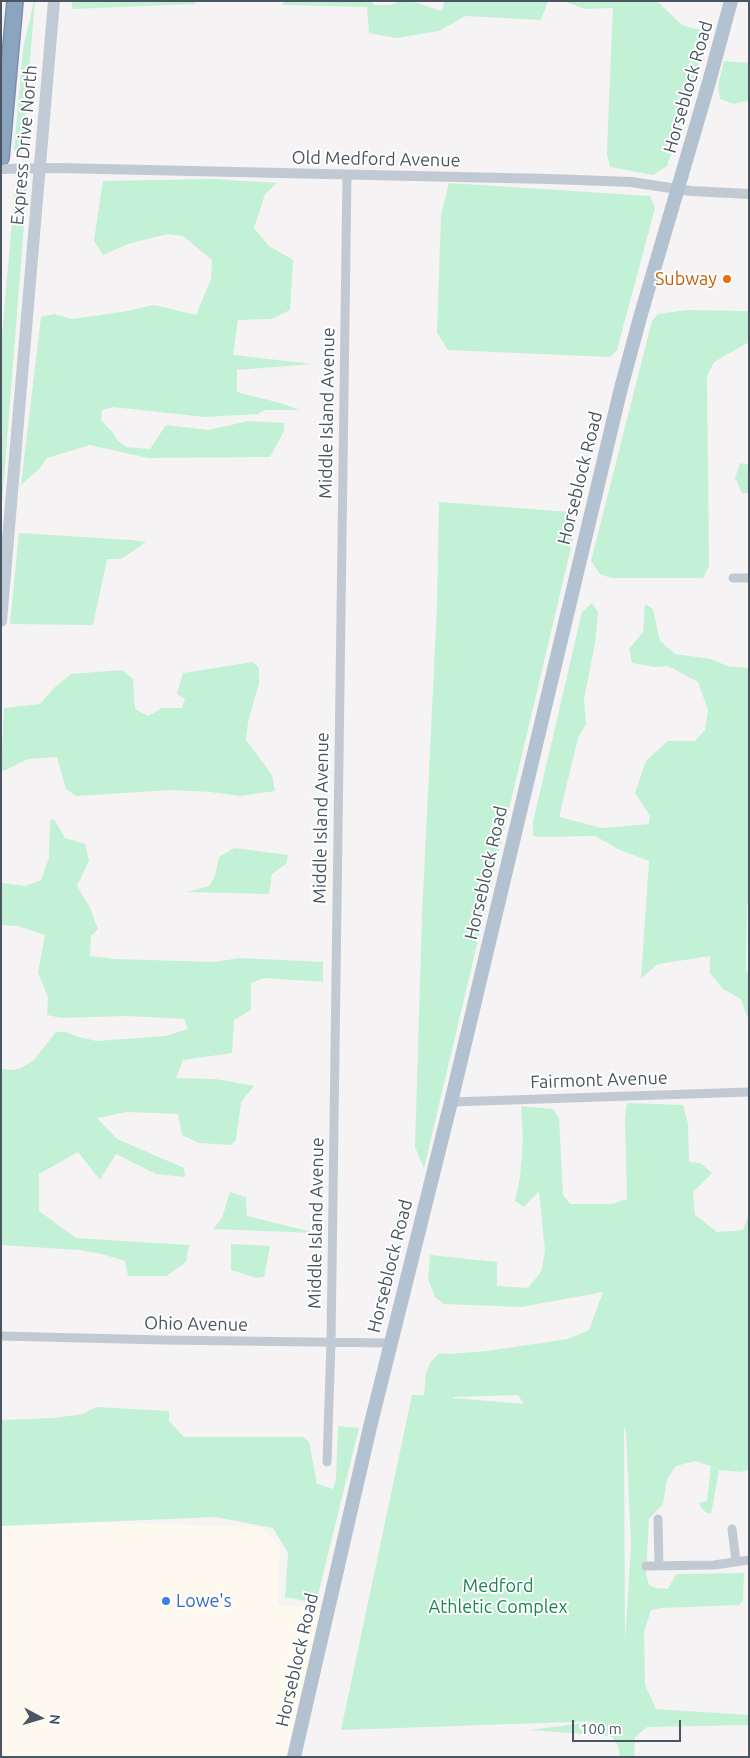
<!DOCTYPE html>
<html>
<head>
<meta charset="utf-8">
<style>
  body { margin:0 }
  #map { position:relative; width:750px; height:1758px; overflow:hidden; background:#f5f3f3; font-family:Ubuntu,sans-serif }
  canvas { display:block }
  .frame { position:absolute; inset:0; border:2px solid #4a5661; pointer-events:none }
  .north { position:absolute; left:15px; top:1693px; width:50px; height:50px; -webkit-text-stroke:4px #fff; paint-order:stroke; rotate:96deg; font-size:14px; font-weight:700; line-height:20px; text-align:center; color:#4a5661 }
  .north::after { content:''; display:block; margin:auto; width:18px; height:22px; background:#4a5661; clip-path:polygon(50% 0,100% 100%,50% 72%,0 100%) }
  .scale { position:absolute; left:572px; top:1720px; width:109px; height:22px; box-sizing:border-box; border:2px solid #4a5661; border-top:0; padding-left:6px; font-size:15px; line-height:18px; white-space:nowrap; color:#4a5661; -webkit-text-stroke:4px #fff; paint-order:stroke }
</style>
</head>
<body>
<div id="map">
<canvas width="750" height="1758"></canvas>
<div class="frame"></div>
<div class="north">N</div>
<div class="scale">100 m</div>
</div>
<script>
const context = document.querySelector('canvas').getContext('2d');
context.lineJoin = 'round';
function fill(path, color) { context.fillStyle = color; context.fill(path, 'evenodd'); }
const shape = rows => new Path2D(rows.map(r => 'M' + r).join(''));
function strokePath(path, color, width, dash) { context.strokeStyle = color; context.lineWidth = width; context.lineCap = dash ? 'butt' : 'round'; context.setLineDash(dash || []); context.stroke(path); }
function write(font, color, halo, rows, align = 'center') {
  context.font = font + ' Ubuntu,sans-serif'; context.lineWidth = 4; context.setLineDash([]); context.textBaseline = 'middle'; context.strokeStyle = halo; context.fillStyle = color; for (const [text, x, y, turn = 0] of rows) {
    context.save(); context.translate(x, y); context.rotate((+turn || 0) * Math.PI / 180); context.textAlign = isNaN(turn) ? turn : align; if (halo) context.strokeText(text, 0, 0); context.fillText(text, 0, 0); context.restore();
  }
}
fill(shape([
  [1,1520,262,1527,280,1546,278,1605,322,1608,286,1757,6,1757,1,1750]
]), '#fdf9ef');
fill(shape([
  [34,1,35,1,22,154,14,151,23,49],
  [71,1,196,1,195,4,73,9],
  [283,1,372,1,373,5,391,5,401,1,411,1,442,11,445,1,548,1,541,20,465,16,439,31,397,38,369,33,367,7,283,5],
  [563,1,657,1,682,25,707,32,680,130,667,166,653,175,610,167,607,154,608,125,613,8,585,9],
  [724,61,749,63,749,100,734,104,720,99,718,85],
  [213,179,277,183,265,194,254,228,269,246,293,260,290,310,271,319,238,320,233,355,313,364,237,370,237,392,280,403,300,410,264,410,258,414,205,417,113,407,102,410,101,420,114,434,117,440,126,447,150,449,166,425,208,430,249,421,284,423,284,431,270,457,148,458,90,445,47,458,39,469,21,485,41,317,54,314,73,319,128,311,154,305,196,315,211,279,212,260,183,236,168,234,151,238,128,244,103,255,94,241,103,181],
  [449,183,650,196,655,208,617,350,610,357,448,350,437,333,441,215],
  [15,186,27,186,1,516,1,346],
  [687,310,749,311,749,342,714,362,707,376,709,566,703,578,611,578,600,574,591,561,652,321,658,314],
  [740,463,749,465,749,493,742,493,735,478],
  [439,502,571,512,574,535,424,1168,415,1147,422,916,437,606],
  [19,533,131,540,146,542,121,559,107,559,93,625,10,624],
  [592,603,598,612,595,644,584,699,586,724,578,738,559,817,602,828,649,824,650,816,635,793,646,761,668,741,695,741,705,730,708,710,698,682,668,666,655,667,632,663,629,649,643,632,645,604,653,609,660,641,675,654,711,659,727,666,749,668,749,903,747,905,746,971,749,974,749,1016,747,1017,741,999,723,989,710,973,710,956,658,964,641,978,649,861,620,850,595,836,537,837,533,835,533,822,582,612],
  [253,662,259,668,259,683,248,722,246,740,272,775,275,791,240,796,211,792,172,790,76,796,66,789,57,757,28,759,1,772,4,708,40,704,53,689,71,674,122,670,133,679,135,709,148,716,162,708,182,708,185,699,177,694,183,673],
  [54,819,65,838,85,844,89,861,77,886,90,908,98,929,91,936,90,956,116,959,215,962,240,958,323,962,323,982,264,978,251,983,251,1010,234,1020,232,1053,183,1060,176,1078,215,1079,254,1086,241,1102,236,1140,231,1145,199,1143,182,1135,178,1114,127,1112,97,1118,117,1139,184,1168,185,1177,156,1174,116,1154,100,1180,78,1152,39,1174,39,1211,76,1238,189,1245,186,1262,166,1276,128,1276,125,1261,102,1254,79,1250,1,1245,1,1069,11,1070,19,1069,34,1060,56,1032,66,1032,78,1037,97,1041,165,1036,188,1029,184,1019,126,1016,62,1018,47,1015,48,997,38,973,45,935,18,926,1,925,1,883,25,886,41,880,49,858,50,820],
  [234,848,288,855,286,864,272,874,269,894,187,892,209,886,215,876,219,857],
  [627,1103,683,1105,688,1124,689,1162,700,1163,712,1173,693,1192,695,1215,717,1232,743,1230,749,1214,749,1469,741,1472,719,1470,711,1514,705,1512,698,1503,707,1501,711,1466,695,1461,676,1466,667,1479,663,1504,649,1519,646,1574,649,1585,656,1588,668,1589,676,1574,744,1573,743,1601,739,1605,661,1608,651,1610,644,1632,645,1685,656,1709,749,1715,749,1725,647,1727,635,1737,634,1757,620,1757,618,1745,611,1736,530,1730,599,1721,341,1730,412,1395,424,1395,426,1373,430,1363,439,1353,450,1354,487,1351,568,1339,589,1330,603,1292,521,1307,444,1304,435,1297,428,1279,430,1255,497,1262,497,1286,528,1288,541,1272,545,1251,539,1191,524,1207,515,1201,520,1177,523,1141,521,1106,553,1109,559,1118,563,1195,570,1204,612,1204,627,1199,625,1118],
  [518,1395,524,1404,453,1398,453,1397],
  [624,1427,626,1432,631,1546,625,1642],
  [230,1192,246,1197,247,1216,316,1233,213,1229,222,1218],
  [231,1244,270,1246,264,1277,257,1278,231,1270],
  [96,1407,169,1411,169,1421,184,1437,303,1437,309,1442,317,1484,333,1489,336,1479,338,1426,359,1428,316,1603,285,1597,288,1553,273,1528,216,1517,1,1526,1,1420,54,1418,83,1414]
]), '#c3f1d5');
const motorway = shape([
  [1,158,15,1]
]);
strokePath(motorway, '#7690ad', 18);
strokePath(shape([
  [733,578,749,578],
  [451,1102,749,1092],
  [1,1336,163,1340,390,1343],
  [327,1462,331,1342,347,175],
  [658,1519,659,1566],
  [732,1529,736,1561],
  [646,1566,714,1565,749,1560]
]), '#c1cad2', 9);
strokePath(shape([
  [1,169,57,168,549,179,631,182,691,191,749,194]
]), '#c1cad2', 10);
strokePath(shape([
  [1,621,54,1]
]), '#c1cbd6', 12);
strokePath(shape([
  [294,1757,370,1427,451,1102,621,388,641,314,709,82,731,1]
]), '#b3c2d1', 14);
strokePath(motorway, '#8ba5c1', 15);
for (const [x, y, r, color] of [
  [727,279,5,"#e8710a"],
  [166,1601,5,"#3f7fe0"]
]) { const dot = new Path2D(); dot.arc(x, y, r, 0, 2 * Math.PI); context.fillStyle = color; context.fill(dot); strokePath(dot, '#fff', 2); }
write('18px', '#4a5661', '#fff', [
  ["Horseblock Road",688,87,-74],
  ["Express Drive North",24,145,-85],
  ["Old Medford Avenue",376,159,1],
  ["Middle Island Avenue",327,413,-89],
  ["Horseblock Road",580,478,-76],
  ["Middle Island Avenue",321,818,-89],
  ["Horseblock Road",486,873,-77],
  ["Fairmont Avenue",599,1080,-2],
  ["Middle Island Avenue",316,1223,-89],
  ["Horseblock Road",390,1266,-76],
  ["Ohio Avenue",196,1324,1],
  ["Horseblock Road",297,1660,-77]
]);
write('18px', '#c56008', '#fff', [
  ["Subway",717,279]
], 'right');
write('18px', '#17864f', '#fff', [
  ["Medford",498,1586],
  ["Athletic Complex",498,1607]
]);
write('18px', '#366cbe', '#fff', [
  ["Lowe's",176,1601]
], 'left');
</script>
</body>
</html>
